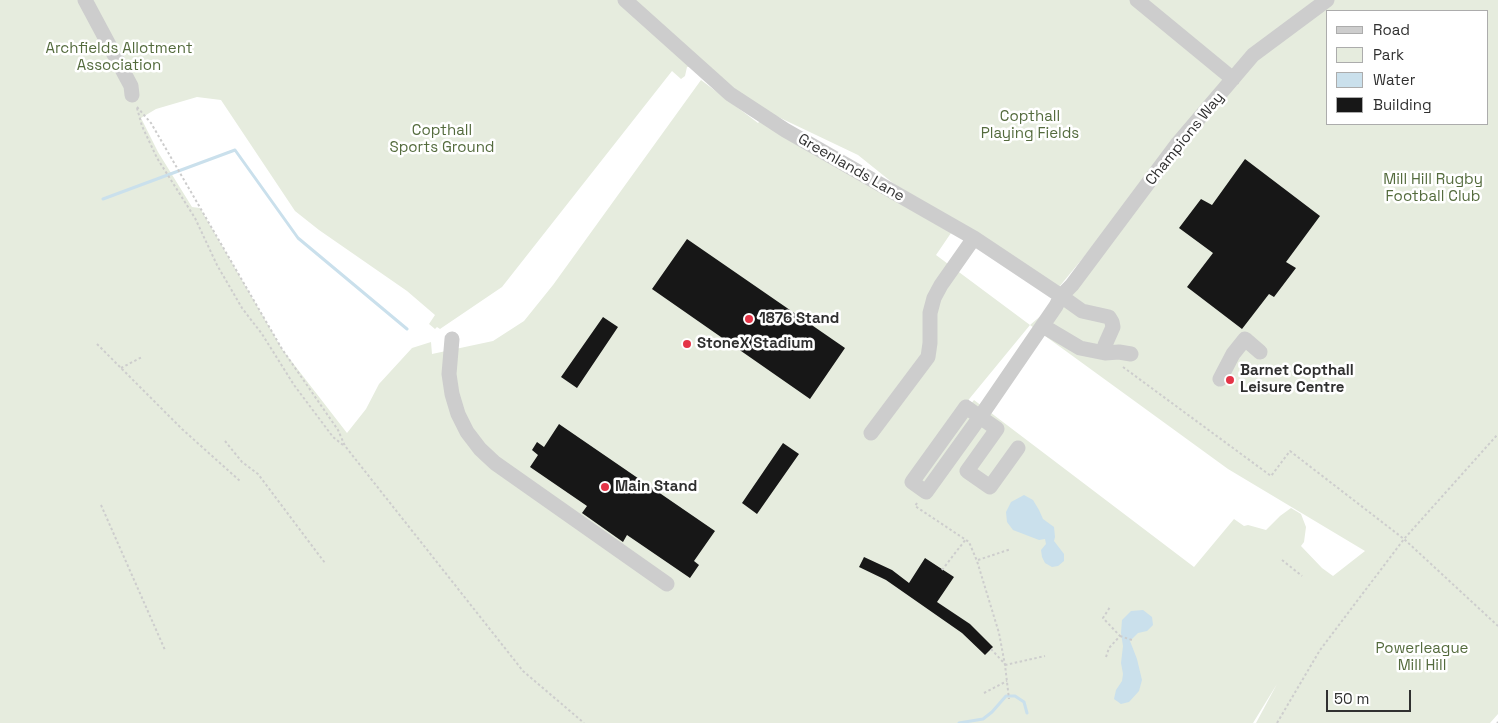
<!DOCTYPE html>
<html>
<head>
<meta charset="utf-8">
<style>
  body { margin:0 }
  #map { position:relative; width:1498px; height:723px; overflow:hidden; background:#fff; font-family:"Space Grotesk",sans-serif }
  canvas { display:block }
  .legend { position:absolute; left:1326px; top:10px; width:162px; height:115px; box-sizing:border-box; background:#fff; border:1px solid #acacac; margin:0; padding:6px 9px; list-style:none; font-size:15px; color:#303030 }
  .legend li { display:flex; align-items:center; gap:10px; height:25px }
  .legend b { width:25px; border:1px solid #acacac }
  .scale { position:absolute; left:1326px; top:690px; width:85px; height:22px; box-sizing:border-box; border:2px solid #303030; border-top:0; padding-left:6px; font-size:15px; line-height:18px; white-space:nowrap; color:#303030; -webkit-text-stroke:4px #fff; paint-order:stroke }
</style>
</head>
<body>
<div id="map">
<canvas width="1498" height="723"></canvas>
<ul class="legend">
<li><b style="height:6px;background:#cdcdcd"></b>Road</li>
<li><b style="height:14px;background:#e6ecde"></b>Park</li>
<li><b style="height:14px;background:#cae0ec"></b>Water</li>
<li><b style="height:14px;background:#171717"></b>Building</li>
</ul>
<div class="scale">50 m</div>
</div>
<script>
const context = document.querySelector('canvas').getContext('2d');
context.lineJoin = 'round';
function fill(path, color) { context.fillStyle = color; context.fill(path, 'evenodd'); }
const shape = rows => new Path2D(rows.map(r => 'M' + r).join(''));
function strokePath(path, color, width, dash) { context.strokeStyle = color; context.lineWidth = width; context.lineCap = dash ? 'butt' : 'round'; context.setLineDash(dash || []); context.stroke(path); }
function write(font, color, halo, rows, align = 'center') {
  context.font = font + ' "Space Grotesk",sans-serif'; context.lineWidth = 5; context.setLineDash([]); context.textBaseline = 'middle'; context.strokeStyle = halo; context.fillStyle = color; for (const [text, x, y, turn = 0] of rows) {
    context.save(); context.translate(x, y); context.rotate((+turn || 0) * Math.PI / 180); context.textAlign = isNaN(turn) ? turn : align; if (halo) context.strokeText(text, 0, 0); context.fillText(text, 0, 0); context.restore();
  }
}
fill(shape([
  [0,0,1498,0,1498,714,1490,723,1256,723,1277,684,1253,723,0,723],
  [1327,11,1487,11,1487,124,1327,124],
  [697,66,730,94,858,155,934,216,1059,287,1178,143,1057,302,1030,325,936,255,951,233,761,120,758,123,701,80,553,285,524,321,493,341,432,354,431,342,412,348,379,384,366,409,347,433,282,349,200,208,192,207,158,152,141,118,156,109,197,97,221,100,295,211,319,230,407,291,435,315,429,324,435,329,437,327,440,329,502,287,672,71,681,79,685,76,687,67],
  [1030,325,1228,469,1365,551,1333,576,1322,568,1301,546,1304,542,1306,527,1301,514,1291,508,1280,516,1266,530,1248,525,1244,526,1234,519,1194,567,974,400,917,472,970,398]
]), '#e6ecde');
fill(shape([
  [1024,495,1033,500,1039,510,1043,519,1054,527,1055,537,1054,541,1064,554,1064,561,1058,566,1052,567,1045,563,1042,557,1041,550,1046,544,1045,539,1039,540,1013,530,1007,522,1006,512,1011,502],
  [1143,610,1152,617,1153,625,1147,631,1138,633,1130,641,1137,659,1142,680,1139,691,1129,702,1121,704,1114,699,1116,690,1122,681,1123,674,1121,663,1123,646,1121,633,1122,620,1131,611]
]), '#cae0ec');
strokePath(shape([
  [103,199,235,150,298,238,407,329],
  [959,723,983,719,992,712,1006,696,1015,696,1024,702,1027,713]
]), '#cae0ec', 3);
fill(shape([
  [1245,159,1320,216,1286,262,1296,268,1274,297,1269,294,1242,329,1187,287,1213,253,1179,228,1201,199,1212,205],
  [687,239,845,348,810,399,652,289],
  [603,317,618,327,577,388,561,377],
  [559,424,715,531,694,561,699,565,690,578,627,535,623,542,582,513,587,506,530,467,538,455,532,450,537,442,544,447],
  [783,443,799,454,757,514,742,503],
  [864,557,892,570,909,583,925,558,954,577,937,602,970,624,993,647,985,655,962,633,886,580,859,567]
]), '#171717');
strokePath(shape([
  [137,107,151,123,282,349,338,430,345,446,523,671,584,723],
  [137,108,142,126,157,158,195,218,217,265,242,308,262,334,294,385,333,437,343,445],
  [97,344,182,429,240,481],
  [1123,367,1271,476,1290,451,1404,539,1498,626],
  [121,368,142,357],
  [225,441,242,462,258,474,325,563],
  [917,503,915,506,969,542,977,561,999,633,1005,665,1009,699],
  [101,505,165,650],
  [978,560,1011,549],
  [1282,560,1302,576],
  [942,570,966,539],
  [1120,636,1132,640],
  [991,649,1004,663],
  [1106,657,1109,648,1120,636,1103,618,1110,607],
  [1005,665,1045,656],
  [984,693,1007,681],
  [1277,723,1320,650,1404,539,1498,434],
  [1497,723,1498,722]
]), '#cdcdcd', 2, [2.5, 2.5]);
strokePath(shape([
  [85,0,131,86,132,95],
  [625,0,730,94,785,130,974,238,1061,296,1056,306,980,417,926,492,912,482,966,407,980,417,997,429,967,471,990,487,1018,448],
  [1137,0,1233,79],
  [1043,326,1080,348,1105,353,1119,352,1131,354],
  [452,339,449,374,452,394,458,414,467,432,480,449,495,463,667,584],
  [1105,353,1105,345,1113,327,1112,322,1109,317,1082,311,1061,296,1072,285,1178,143,1253,55,1327,0],
  [1220,379,1233,354,1245,339,1260,352],
  [871,433,928,357,930,343,930,313,934,298,941,285,974,238]
]), '#cdcdcd', 15);
for (const [x, y, r, color] of [
  [749,319,5,"#e43447"],
  [687,344,5,"#e43447"],
  [1230,380,5,"#e43447"],
  [605,487,5,"#e43447"]
]) { const dot = new Path2D(); dot.arc(x, y, r, 0, 2 * Math.PI); context.fillStyle = color; context.fill(dot); strokePath(dot, '#fff', 2); }
write('15px', '#546b3d', '#fff', [
  ["Archfields Allotment",119,49],
  ["Association",119,66],
  ["Copthall",1030,117],
  ["Playing Fields",1030,134],
  ["Copthall",442,131],
  ["Sports Ground",442,148],
  ["Mill Hill Rugby",1433,180],
  ["Football Club",1433,197],
  ["Powerleague",1422,649],
  ["Mill Hill",1422,666]
]);
write('15px', '#303030', '#fff', [
  ["Champions Way",1185,139,-51],
  ["Greenlands Lane",851,168,30]
]);
write('bold 15px', '#303030', '#fff', [
  ["1876 Stand",759,319],
  ["StoneX Stadium",697,344],
  ["Barnet Copthall",1240,371],
  ["Leisure Centre",1240,388],
  ["Main Stand",615,487]
], 'left');
</script>
</body>
</html>
